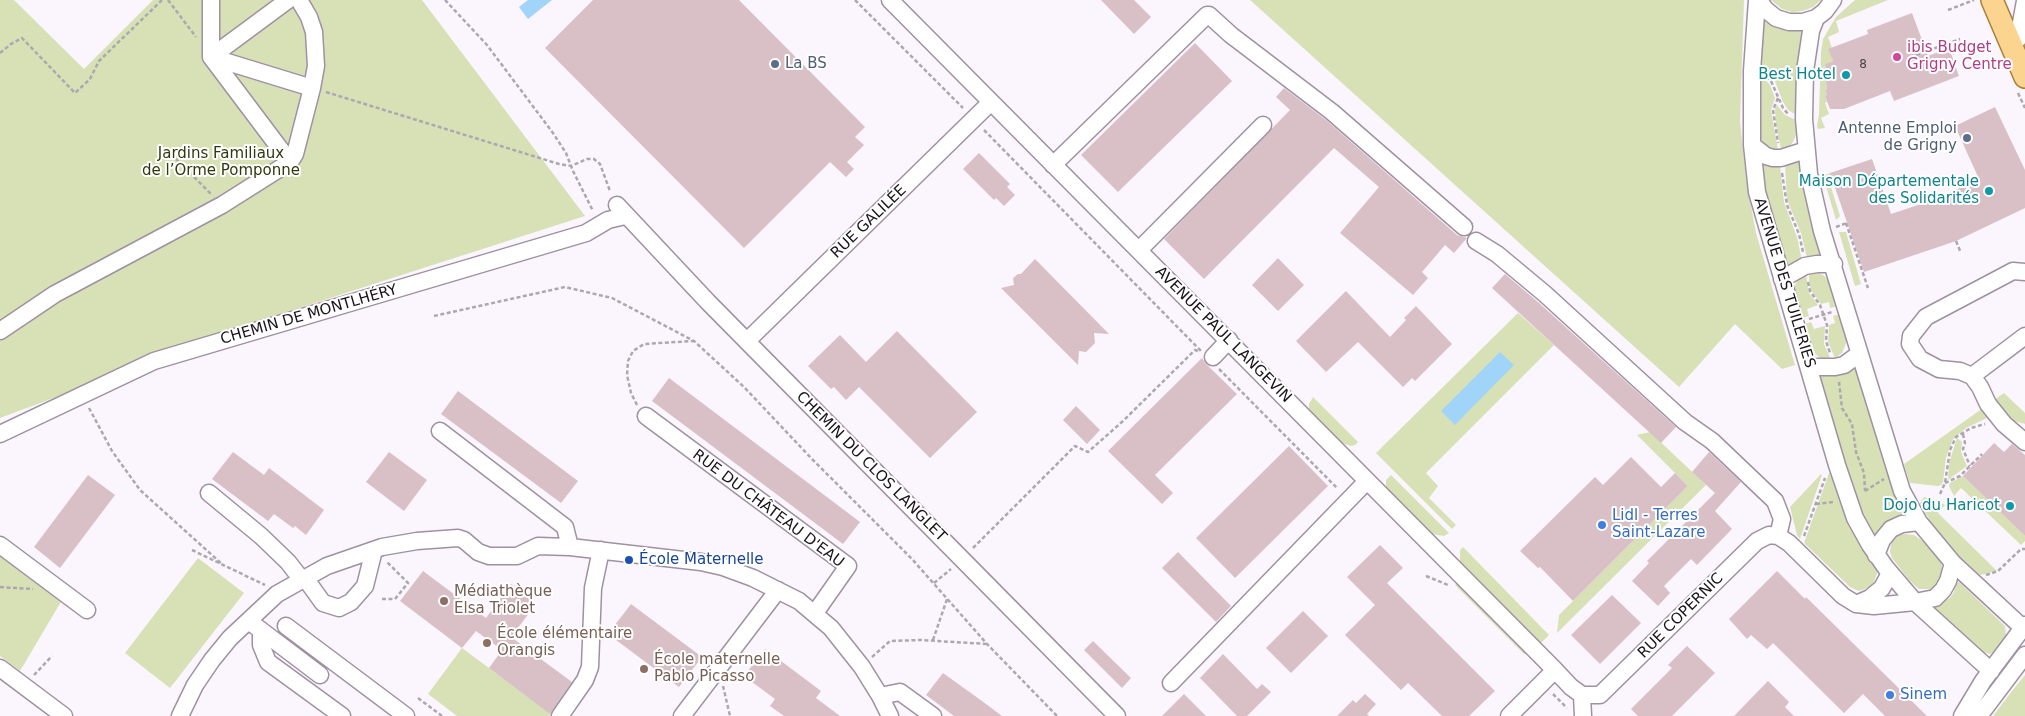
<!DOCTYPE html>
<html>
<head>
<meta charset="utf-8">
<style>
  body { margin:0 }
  canvas { display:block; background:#fbf5fd }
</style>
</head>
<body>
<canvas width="2025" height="716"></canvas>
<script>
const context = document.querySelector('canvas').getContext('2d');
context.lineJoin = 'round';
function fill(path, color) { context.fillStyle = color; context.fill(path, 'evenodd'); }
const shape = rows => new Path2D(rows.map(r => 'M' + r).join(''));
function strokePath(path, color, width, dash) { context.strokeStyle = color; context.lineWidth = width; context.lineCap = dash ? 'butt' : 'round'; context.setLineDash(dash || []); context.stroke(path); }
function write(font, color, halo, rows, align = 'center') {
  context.font = font + ' "DejaVu Sans",sans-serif'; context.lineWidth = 4; context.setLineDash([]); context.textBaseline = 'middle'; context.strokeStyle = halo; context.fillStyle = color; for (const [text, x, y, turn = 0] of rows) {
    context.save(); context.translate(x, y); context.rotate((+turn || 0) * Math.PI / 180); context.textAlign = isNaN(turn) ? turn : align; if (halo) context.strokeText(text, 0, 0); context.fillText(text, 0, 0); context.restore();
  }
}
fill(shape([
  [0,0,14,0,84,69,153,0,422,0,585,216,262,320,0,418],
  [1250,0,1744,0,1740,121,1746,179,1756,233,1795,365,1782,369,1735,324,1679,387],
  [1771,0,1821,0,1813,7,1803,11,1792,12,1782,9],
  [1855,0,1888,0,1836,21,1839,32,1828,37,1832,48,1829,49,1833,61,1825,64,1827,76,1825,77,1827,89,1825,90,1827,95,1825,96,1827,102,1825,103,1829,114,1821,118,1825,128,1818,129,1817,126,1819,114,1821,52,1823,39,1836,17],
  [1763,19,1776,28,1801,31,1798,116,1788,110,1783,102,1774,79,1760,68],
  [1760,74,1770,85,1775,98,1771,110,1778,150,1774,150,1766,147,1758,134],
  [1777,105,1785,115,1798,121,1798,130,1793,142,1789,147,1781,149,1776,124,1775,109],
  [1798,160,1800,161,1824,257,1807,258,1801,233,1787,200,1785,165],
  [1760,161,1780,166,1784,202,1797,237,1802,261,1787,269,1764,190],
  [1830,173,1834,186,1831,187,1840,216,1836,220,1823,176],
  [1839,232,1846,232,1861,284,1855,286],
  [1815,272,1823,275,1831,282,1838,306,1830,308,1829,302,1821,304,1811,290,1809,282,1809,273],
  [1806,274,1809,293,1818,305,1807,309,1809,316,1800,319,1793,292,1796,283,1801,277],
  [1518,313,1554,345,1426,473,1438,486,1429,498,1456,525,1452,529,1376,453],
  [1841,314,1847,341,1842,353,1835,358,1828,342,1829,325,1835,323,1833,316],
  [1811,322,1814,329,1825,326,1824,344,1831,360,1820,358,1810,349,1802,325],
  [1855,364,1892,485,1907,515,1874,538,1855,500,1818,374],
  [2004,393,2025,413,2025,424,2014,421,2006,416,1994,400],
  [1313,397,1358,442,1355,445,1351,446,1342,443,1309,409,1309,404],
  [1983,408,1989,417,1966,428,1953,439,1946,458,1943,482,1941,485,1938,486,1910,483,1904,464],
  [1650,432,1706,485,1557,633,1559,615,1688,486,1637,435],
  [1957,438,1962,442,1961,452,1967,466,1948,480,1949,463],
  [1831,472,1878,570,1873,585,1865,589,1859,591,1850,587,1804,543,1829,473],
  [1821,474,1822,475,1800,539,1797,535,1790,507],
  [1391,475,1449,533,1444,536,1432,534,1386,489,1386,480],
  [1963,476,2025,536,2025,541,2021,545,1961,488,1954,496,1949,486,1950,483],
  [1924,497,1937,500,1945,505,1938,513,1997,571,1980,575,1949,546,1936,531,1920,503],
  [1905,534,1914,535,1927,544,1940,559,1943,570,1939,584,1933,589,1919,589,1909,580,1892,558,1890,552,1891,544,1897,536],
  [1463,547,1549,635,1541,643,1460,562,1460,550],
  [0,554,62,600,20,671,0,656],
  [198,558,244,593,170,688,125,653],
  [1959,582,2005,626,2006,635,1997,649,1990,654,1979,651,1932,607,1950,598,1954,592,1955,584],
  [1456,584,1459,584,1528,654,1524,654,1455,585],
  [462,648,551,714,550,716,457,716,428,694],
  [2025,675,2025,716,1993,716,2012,691]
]), '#d8e1b6');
fill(shape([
  [528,0,552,0,528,19,519,7],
  [1500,352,1514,365,1455,425,1441,411]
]), '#a1d4f9');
fill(shape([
  [593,0,739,0,865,127,855,137,864,145,847,162,854,169,846,177,830,162,744,248,545,48],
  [1101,0,1134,0,1151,17,1134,34],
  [1912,13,1928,56,1949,48,1959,76,1894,101,1890,91,1844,109,1830,109,1825,96,1827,95,1825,90,1827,89,1825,77,1827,76,1825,64,1833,61,1828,49,1868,34,1867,30],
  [1195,43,1232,81,1118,192,1081,155],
  [1284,88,1326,120,1457,235,1467,238,1454,253,1445,245,1422,272,1428,278,1413,295,1340,233,1379,187,1334,148,1204,279,1164,239,1290,110,1276,97],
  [1995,107,2025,170,2025,208,1956,241,1864,272,1830,173,1872,159,1891,214,1936,199,1979,179,1955,126],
  [979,153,1010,184,1007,187,1015,195,1004,206,996,198,994,200,963,169],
  [1278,258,1304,285,1278,311,1252,285],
  [1035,259,1109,334,1094,333,1095,343,1086,352,1079,351,1078,365,1001,288,1014,285,1013,278,1018,274,1021,274],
  [1505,274,1538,302,1676,427,1661,443,1492,288],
  [1346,291,1390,337,1406,320,1404,318,1416,306,1452,344,1415,381,1412,378,1403,387,1358,342,1326,372,1296,341],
  [897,331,977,412,930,458,859,387,846,400,834,387,831,389,808,366,840,335,866,362],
  [1202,358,1206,364,1237,394,1155,475,1173,493,1162,504,1108,451],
  [669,378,860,522,843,544,652,401],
  [458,391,578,481,561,503,441,414],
  [1076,406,1100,430,1087,444,1063,420],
  [1994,443,2004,452,2012,444,2025,455,2025,536,1963,476],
  [1289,446,1328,486,1235,578,1196,538],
  [233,452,264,475,269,468,324,510,306,535,295,526,293,528,274,514,268,521,212,479],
  [389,452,427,480,404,511,366,482],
  [1709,452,1741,482,1715,511,1732,529,1697,565,1691,559,1664,586,1670,593,1658,606,1632,581,1649,563,1647,561,1715,493,1692,472],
  [1631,457,1661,487,1675,473,1688,486,1573,601,1540,567,1538,568,1520,551,1595,477,1603,485],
  [88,475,115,495,60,568,34,547],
  [1380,545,1403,568,1387,583,1495,691,1469,716,1442,716,1408,683,1401,690,1345,635,1375,605,1347,577],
  [1178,552,1231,606,1216,622,1162,568],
  [423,571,486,618,511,584,536,604,511,637,572,682,550,714,489,668,502,650,476,631,462,648,400,601],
  [1777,571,1805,599,1806,597,1927,716,1885,716,1863,694,1844,713,1773,643,1767,649,1751,635,1747,639,1729,619],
  [1612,595,1641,623,1600,664,1571,635],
  [631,604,702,657,679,687,608,634],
  [1303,611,1328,636,1291,673,1266,648],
  [1093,641,1131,678,1122,688,1084,650],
  [1687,646,1715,673,1672,716,1638,716,1631,709,1672,668,1668,665],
  [765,649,821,691,816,698,840,716,784,716,770,706,775,699,744,676],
  [1223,654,1257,689,1262,684,1271,692,1247,716,1237,716,1200,678],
  [943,673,982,701,1002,716,954,716,926,695],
  [1768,681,1789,702,1785,707,1794,716,1734,716],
  [1184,694,1206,716,1162,716],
  [1365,694,1376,704,1367,714,1369,716,1337,716,1353,700,1356,703]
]), '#d8c0c6');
const minor = shape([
  [211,0,211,57,290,162],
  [890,0,1555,670],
  [1757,0,1752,71,1752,145,1757,192,1837,465,1855,518,1870,545,1886,568,1915,602,1991,671],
  [1759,0,1765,9,1776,18,1789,22,1803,22,1816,18,1825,11,1833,0],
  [1816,18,1811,31,1805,71,1804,119,1809,174,1822,231,1902,491,1919,522,1953,563,2023,628],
  [2018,39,2025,1],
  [211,57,312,88],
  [211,57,288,0],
  [1752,145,1766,156,1773,158,1781,158,1806,150],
  [1053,165,1207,15,1209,15,1231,35,1332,112,1464,227],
  [617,205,708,302,1117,716],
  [1476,241,1497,254,1545,294,1685,422,1712,441,1775,501,1782,519,1778,536],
  [1139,250,1263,125],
  [2025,272,2013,271,1926,317,1911,336,1910,344,1920,359,1939,369,1960,371,1972,376,1980,387,1988,404,2004,424,2025,442],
  [1782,279,1805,266,1817,264,1834,264],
  [0,331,55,294,222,205,290,162,295,154,312,88,316,66,314,32,309,17,299,0],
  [747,341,991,102],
  [1213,357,1229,340],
  [1809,367,1835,367,1844,365,1859,354],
  [1972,376,2025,336],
  [646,416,848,566,815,613],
  [440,431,565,527,570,547],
  [0,434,154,361,586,233,608,220,625,216],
  [209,493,261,536,288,562,302,580],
  [0,545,87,610],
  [1876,555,1882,540,1891,529,1902,524,1919,522],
  [305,578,323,603,339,608,351,602,365,586,374,550],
  [1856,604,1870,598,1882,588,1890,573],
  [254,625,320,675],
  [286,626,406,716],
  [261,630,261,645,268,662,342,716],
  [0,668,64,716],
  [1171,683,1367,481],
  [1582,695,1583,716],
  [880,696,900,692,933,716],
  [180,716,195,685,212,660,230,638,277,594,327,566,382,547,417,541,458,538,464,540,478,552,489,556,517,556,538,546,570,547,701,562,723,567,753,578,799,601,831,628,862,667,880,696,890,716],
  [560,716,585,680,590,667,593,588,601,550],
  [682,716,778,590],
  [1509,716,1555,670,1571,687,1582,695,1600,695,1757,541,1769,535,1778,536,1789,543,1843,596,1856,604,1874,606,1915,602,1935,598,1943,590,1948,581,1953,563],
  [1962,716,1983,681,2025,625],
  [1979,716,2025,655]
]);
const major = shape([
  [1992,0,2025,77]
]);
strokePath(minor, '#9f91a2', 19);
strokePath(major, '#aa7f37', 24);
strokePath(shape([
  [168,0,196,37],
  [445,0,487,45,553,133,566,153,573,171,593,211],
  [855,0,963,108],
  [1948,10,1974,0],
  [0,53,11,44,22,38,75,93,90,79,99,61,162,0],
  [1916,55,1960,39],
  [1767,76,1771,81,1783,108,1789,115],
  [326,92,559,164,571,166,587,159,594,159,600,164,610,191],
  [2018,93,2025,108],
  [1778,98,1773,110,1778,143],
  [984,130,1201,351],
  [171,154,212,195],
  [1782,173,1787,205,1799,234,1803,252],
  [1846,223,1868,288],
  [1836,227,1847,223],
  [1956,241,1961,253],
  [1808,282,1810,291,1820,305,1827,325,1826,341,1830,353],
  [434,316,565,287,612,298,694,341,744,387,812,459,912,559,987,644,1057,716],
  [1809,319,1832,312],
  [1219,369,1338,489],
  [1839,382,1842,408,1852,424,1856,452,1864,473,1865,491],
  [637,405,631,393,627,375,628,361,633,351,644,344,693,341],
  [89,408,112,451,140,490,223,565],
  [1963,434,1965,443,1963,449,1970,466],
  [1945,483,1960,476,1982,454],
  [1865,491,1884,479],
  [1940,494,1945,483,1950,450,1956,437,1971,428,1985,424],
  [1816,504,1834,502],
  [1804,536,1825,478],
  [973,548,1075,446,1088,452,1123,421,1195,350,1200,352],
  [192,550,265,585],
  [1986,575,1998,571,2021,549,2025,549],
  [1426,576,1448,585],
  [934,583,951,569],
  [0,587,33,589],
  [382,599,395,599,408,583,386,561],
  [933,640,947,599],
  [872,657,890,641,921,640,987,644],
  [34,675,52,656],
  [723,686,730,716],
  [1553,694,1567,708],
  [418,698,442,716]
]), '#ada7af', 2.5, [4, 2.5]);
strokePath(minor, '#fff', 16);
strokePath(major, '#fbd590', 21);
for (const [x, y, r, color] of [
  [1897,57,5,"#d1479c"],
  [775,64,5,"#5c6f8a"],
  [1846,75,5,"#0f9aa8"],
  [1967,138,5,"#5c6f8a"],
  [1989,191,5,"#0f9aa8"],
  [2010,506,5,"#0f9aa8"],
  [1602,525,5,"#3f7fe0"],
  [629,560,5,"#1a4fb4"],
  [444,601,5,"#8d6e63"],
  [487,643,5,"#8d6e63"],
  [644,669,5,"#8d6e63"],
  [1890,695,5,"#3f7fe0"]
]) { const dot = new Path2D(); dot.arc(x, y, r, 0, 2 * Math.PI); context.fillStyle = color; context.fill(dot); strokePath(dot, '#fff', 2); }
write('12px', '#493f45', null, [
  ["8",1863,65]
]);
write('15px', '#b23c85', '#fff', [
  ["ibis Budget",1907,48],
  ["Grigny Centre",1907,65]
], 'left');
write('15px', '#4e5e75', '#fff', [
  ["La BS",785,64],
  ["Antenne Emploi",1957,129,"right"],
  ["de Grigny",1957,146,"right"]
], 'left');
write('15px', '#0d838f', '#fff', [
  ["Best Hotel",1836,75],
  ["Maison Départementale",1979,182],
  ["des Solidarités",1979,199],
  ["Dojo du Haricot",2000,506]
], 'right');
write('15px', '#32380d', '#fff', [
  ["Jardins Familiaux",221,154],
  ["de l’Orme Pomponne",221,171]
]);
write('15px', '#19141a', '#fff', [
  ["RUE GALILÉE",869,222,-44],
  ["AVENUE DES TUILERIES",1784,283,73],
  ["CHEMIN DE MONTLHÉRY",309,315,-16],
  ["AVENUE PAUL LANGEVIN",1223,335,45],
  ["CHEMIN DU CLOS LANGLET",871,467,45],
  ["RUE DU CHÂTEAU D'EAU",768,509,37],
  ["RUE COPERNIC",1681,616,-45]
]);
write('15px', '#366cbe', '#fff', [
  ["Lidl - Terres",1612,516],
  ["Saint-Lazare",1612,533],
  ["Sinem",1900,695]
], 'left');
write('15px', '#164399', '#fff', [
  ["École Maternelle",639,560]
], 'left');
write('15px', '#785e54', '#fff', [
  ["Médiathèque",454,592],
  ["Elsa Triolet",454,609],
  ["École élémentaire",497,634],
  ["Orangis",497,651],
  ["École maternelle",654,660],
  ["Pablo Picasso",654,677]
], 'left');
</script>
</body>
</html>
